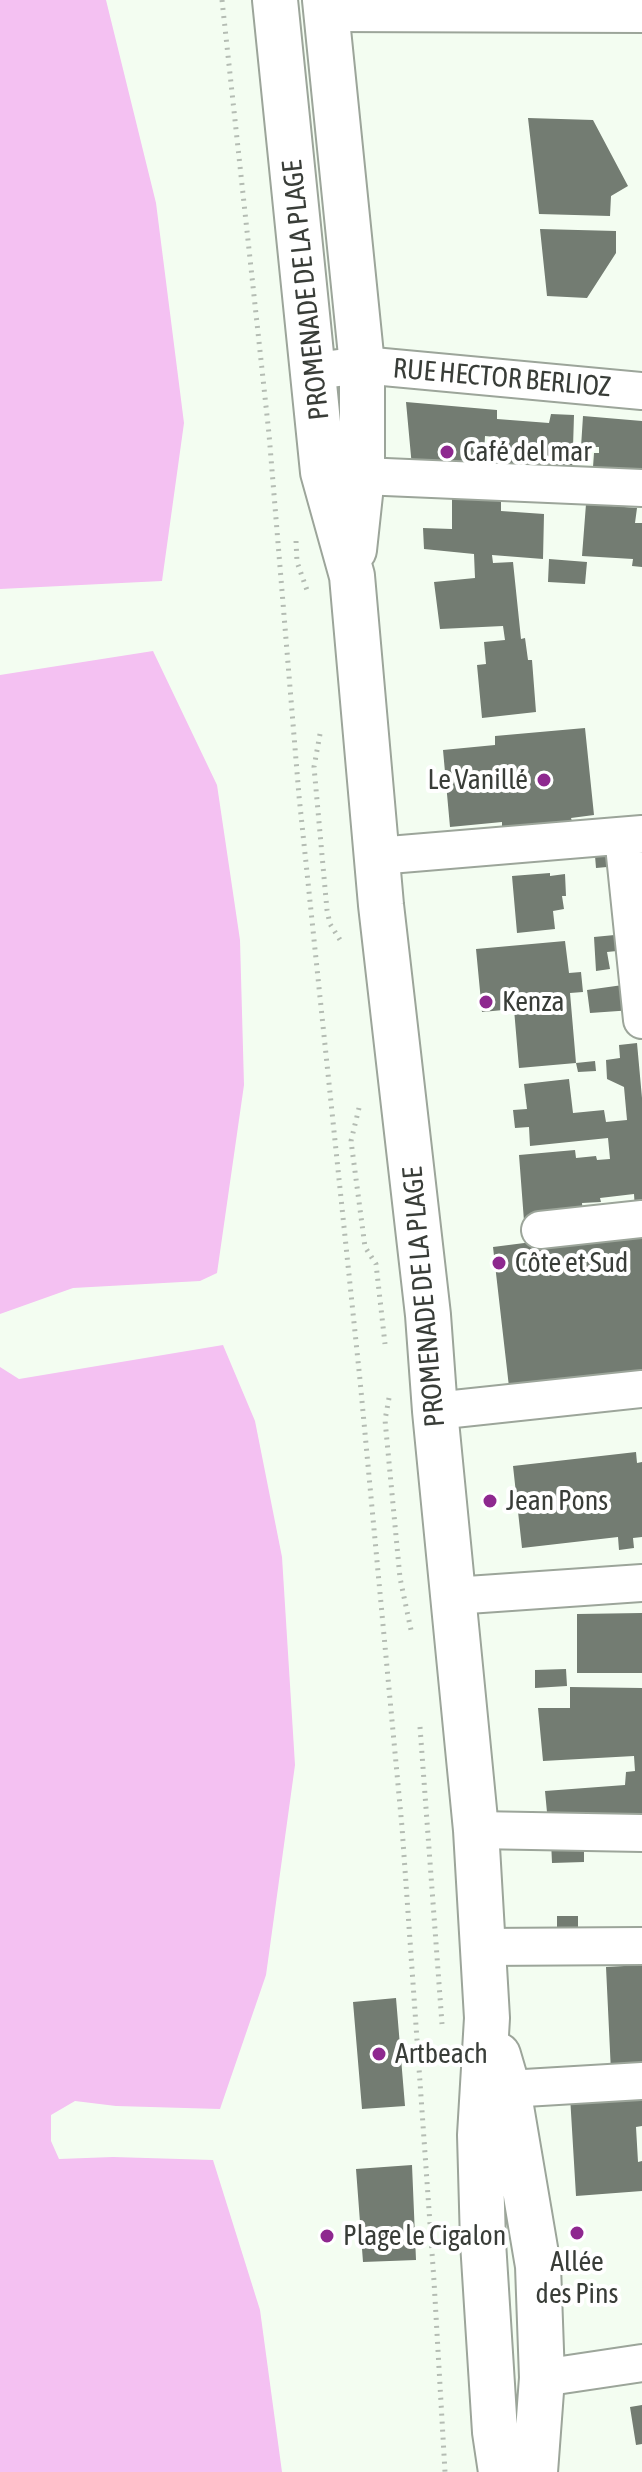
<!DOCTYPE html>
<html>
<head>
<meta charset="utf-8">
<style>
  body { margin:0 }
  canvas { display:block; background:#f3fdf1 }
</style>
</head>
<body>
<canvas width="642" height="2472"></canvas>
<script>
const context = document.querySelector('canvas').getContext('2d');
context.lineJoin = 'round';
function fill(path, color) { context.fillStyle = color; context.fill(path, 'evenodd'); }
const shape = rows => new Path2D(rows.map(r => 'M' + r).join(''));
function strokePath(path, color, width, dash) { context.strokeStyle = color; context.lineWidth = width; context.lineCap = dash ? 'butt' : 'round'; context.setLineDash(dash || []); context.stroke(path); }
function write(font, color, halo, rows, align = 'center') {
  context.font = font + ' "Asap Condensed",sans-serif'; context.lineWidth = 8; context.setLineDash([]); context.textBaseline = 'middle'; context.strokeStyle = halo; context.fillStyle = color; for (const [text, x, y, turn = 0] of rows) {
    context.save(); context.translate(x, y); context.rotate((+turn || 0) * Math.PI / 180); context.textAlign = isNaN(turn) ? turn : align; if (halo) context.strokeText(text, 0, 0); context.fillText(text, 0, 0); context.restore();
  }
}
fill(shape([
  [0,0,106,0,156,203,184,423,162,581,0,589],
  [153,651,217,785,240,940,244,1085,217,1273,200,1281,73,1288,0,1314,0,675],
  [223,1345,255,1421,282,1557,295,1765,266,1975,220,2109,116,2106,75,2101,51,2115,51,2141,59,2159,113,2157,213,2160,260,2310,282,2472,0,2472,0,1367,19,1379]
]), '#f4c1f2');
fill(shape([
  [528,118,593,120,628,186,611,196,610,216,539,214],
  [540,229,616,231,616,253,587,298,547,296],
  [406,402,497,410,497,419,549,423,551,414,574,415,572,480,492,473,495,437,485,436,483,473,412,467],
  [583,416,642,421,642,485,592,481,594,453,599,453,599,447,581,447],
  [452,490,501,490,501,511,544,514,543,559,492,555,493,563,513,562,521,639,525,638,528,660,532,660,536,712,482,718,477,665,486,664,484,642,505,640,503,626,440,629,434,582,475,578,474,554,424,549,423,528,452,529],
  [586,504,637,508,635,523,642,523,642,567,632,566,633,559,582,556],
  [549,559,587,562,585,584,548,582],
  [585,728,594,815,571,818,572,821,502,828,502,822,450,827,443,750,495,745,495,736],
  [618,854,618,866,596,868,595,856],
  [550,873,550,876,565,874,566,896,562,896,564,909,553,911,555,929,517,933,512,876],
  [625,934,627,950,607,952,610,969,596,971,594,937],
  [565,941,569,973,581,972,583,992,570,993,576,1063,519,1068,514,1009,482,1012,476,949],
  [630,984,633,1010,590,1013,587,990],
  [637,1043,642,1098,642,1209,635,1210,634,1194,600,1198,601,1202,582,1203,583,1216,524,1221,519,1155,575,1150,576,1158,596,1156,597,1160,610,1159,608,1138,530,1146,529,1127,515,1128,513,1110,527,1109,524,1084,569,1079,573,1113,604,1110,606,1122,627,1120,624,1087,607,1079,606,1060,620,1058,619,1045],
  [595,1061,596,1071,578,1072,576,1063],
  [642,1228,642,1370,509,1387,493,1247],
  [636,1452,637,1463,642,1462,642,1537,633,1538,634,1548,619,1550,618,1537,522,1548,513,1466],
  [642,1613,642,1673,577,1673,577,1614],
  [566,1669,567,1686,535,1688,535,1670],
  [570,1687,642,1688,642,1825,548,1823,545,1791,625,1785,626,1772,635,1771,634,1756,543,1761,538,1708,570,1708],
  [551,1841,584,1841,584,1862,552,1863],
  [557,1916,578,1916,578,1931,557,1931],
  [642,1965,642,2070,611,2072,606,1967],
  [396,1998,405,2106,362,2109,353,2002],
  [642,2091,642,2126,636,2127,638,2162,642,2161,642,2191,576,2196,570,2096],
  [412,2165,416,2260,363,2262,356,2169],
  [642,2405,642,2444,636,2445,630,2407]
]), '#737c72');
const minor = shape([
  [327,13,642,14],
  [315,371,362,365,642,391],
  [362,476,642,488],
  [623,836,642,1020],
  [377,856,642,834],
  [540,1230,642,1219],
  [435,1411,642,1389],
  [453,1596,642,1583],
  [476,1830,642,1833],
  [482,1947,642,1946],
  [508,2089,642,2081],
  [542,2378,642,2363]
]);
const primary = shape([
  [275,0,323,472,352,576,381,905,428,1315,435,1411,476,1830,487,2018,480,2135,483,2242,495,2432,501,2472],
  [325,0,362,365,362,476,354,550],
  [498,2055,508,2089,538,2266,542,2378,535,2472]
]);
strokePath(minor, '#9ca59a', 40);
strokePath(primary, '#9ca59a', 48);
strokePath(shape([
  [222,0,269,434,299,796,360,1380,402,1827,434,2281,445,2472],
  [296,541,297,562,308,593],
  [320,734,314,767,327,910,330,924,342,943],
  [359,1108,351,1141,365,1247,376,1264,385,1344],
  [389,1398,385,1420,400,1578,411,1630],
  [420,1727,442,2024]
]), '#b4bcb3', 5, [2, 6]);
strokePath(minor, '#fff', 36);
strokePath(primary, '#fff', 44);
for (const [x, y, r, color] of [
  [447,452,8,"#8e288f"],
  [544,780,8,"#8e288f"],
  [486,1002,8,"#8e288f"],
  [499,1263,8,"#8e288f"],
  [490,1501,8,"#8e288f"],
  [379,2054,8,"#8e288f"],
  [577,2233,8,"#8e288f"],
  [327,2236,8,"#8e288f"]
]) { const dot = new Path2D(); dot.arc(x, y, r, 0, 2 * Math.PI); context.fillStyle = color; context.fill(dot); strokePath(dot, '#fff', 3); }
write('28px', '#393d38', '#fff', [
  ["PROMENADE DE LA PLAGE",306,290,-96],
  ["RUE HECTOR BERLIOZ",502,378,5],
  ["PROMENADE DE LA PLAGE",424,1297,-95]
]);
write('28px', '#393d38', '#fff', [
  ["Café del mar",463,452],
  ["Le Vanillé",528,780,"right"],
  ["Kenza",502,1002],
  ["Côte et Sud",515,1263],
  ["Jean Pons",506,1501],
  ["Artbeach",395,2054],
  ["Plage le Cigalon",343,2236],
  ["Allée",577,2262,"center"],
  ["des Pins",577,2294,"center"]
], 'left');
</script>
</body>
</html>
